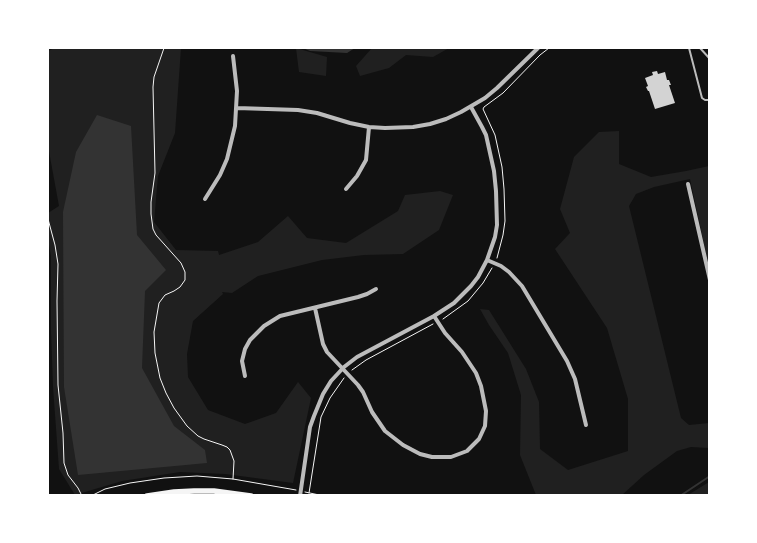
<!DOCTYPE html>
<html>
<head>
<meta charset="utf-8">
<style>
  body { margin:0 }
  #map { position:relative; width:757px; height:543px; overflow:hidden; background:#111; font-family:"Open Sans",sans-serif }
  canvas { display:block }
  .frame { position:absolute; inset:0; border:49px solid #fff; pointer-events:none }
</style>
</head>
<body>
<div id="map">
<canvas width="757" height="543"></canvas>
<div class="frame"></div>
</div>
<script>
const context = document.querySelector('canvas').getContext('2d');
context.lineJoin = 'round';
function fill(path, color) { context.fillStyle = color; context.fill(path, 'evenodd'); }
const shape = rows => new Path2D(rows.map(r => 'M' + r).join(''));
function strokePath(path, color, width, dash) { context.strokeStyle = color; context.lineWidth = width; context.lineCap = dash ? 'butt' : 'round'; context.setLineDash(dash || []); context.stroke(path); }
fill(shape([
  [55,48,181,48,175,133,158,176,154,222,176,250,218,251,219,255,258,242,288,216,307,238,346,243,398,211,405,195,440,191,453,195,439,230,403,254,364,255,322,260,258,276,232,293,222,292,223,294,193,321,187,354,188,377,208,410,245,424,276,413,298,382,311,398,293,483,225,474,180,472,122,481,75,495,59,469,53,387,51,330,51,256,48,240,48,213,59,206,48,146,48,51],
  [296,48,327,57,326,76,299,72],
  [372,48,449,48,433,57,406,55,389,68,360,76,356,66],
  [619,131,619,164,651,177,686,171,709,166,709,267,690,179,654,187,636,194,629,206,681,418,689,425,709,423,709,448,691,447,677,451,644,475,622,495,536,495,520,455,521,395,508,353,489,325,480,309,489,310,526,369,539,402,540,449,568,470,628,451,628,399,607,328,555,249,570,233,560,209,574,157,599,132],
  [709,482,709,495,688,495]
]), '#202020');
fill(shape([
  [303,48,355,48,347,53,310,51],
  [97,115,131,126,137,235,166,270,145,291,142,368,174,426,205,450,207,463,78,475,64,387,63,212,76,152]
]), '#333');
strokePath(shape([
  [680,496,710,476]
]), '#333', 2);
fill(shape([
  [657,71,658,74,665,72,667,80,669,80,671,85,669,85,675,103,655,109,649,91,648,91,646,87,648,86,645,78,653,75,652,72]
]), '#d3d3d3');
strokePath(shape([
  [164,48,154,77,153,87,155,173,151,202,151,214,153,229,156,235,181,263,185,272,185,280,180,287,174,291,165,295,159,303,154,332,155,353,160,378,166,393,174,408,187,426,198,436,204,439,222,445,227,447,230,450,234,461,233,479],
  [48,219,55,245,58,264,57,301,58,385,63,433,64,463,68,475,78,488,82,496],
  [497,258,503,235,505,221,504,189,502,167,495,135,483,109,484,107,503,93,540,55,549,48],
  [443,319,468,301,483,283,492,268],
  [352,370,366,360,433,324],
  [305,492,324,496],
  [309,493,321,417,330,398,344,378],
  [91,496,105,489,130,483,164,478,197,476,233,479,296,490]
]), '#f5f5f5', 1);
strokePath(shape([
  [689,48,702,98,705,100,710,100],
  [700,48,710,59]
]), '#bcbcbc', 2);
strokePath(shape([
  [237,108,298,110,317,113,350,123,369,127,385,128,413,127,430,124,446,119,461,112,485,98,497,88,538,48],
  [688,184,710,280],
  [346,189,357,176,366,160,369,127],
  [205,199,220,175,227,159,235,126,237,91,233,56],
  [487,260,501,266,509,272,522,286,567,361,575,379,586,425],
  [315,308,323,344,327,352,358,385,363,392,372,412,385,431,403,445,420,454,432,457,451,457,467,451,479,439,485,426,486,411,481,386,476,373,462,352,445,333,434,316],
  [245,376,242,361,245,349,250,340,264,326,280,316,358,297,367,294,376,289],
  [300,496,310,427,314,416,323,394,331,381,344,367,357,357,434,316,454,303,471,286,478,277,487,260,495,237,497,225,496,191,494,171,486,135,482,127,471,107]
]), '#bcbcbc', 4);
strokePath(shape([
  [147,496,174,492,194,491,214,491,251,496]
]), '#f5f5f5', 5.5);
</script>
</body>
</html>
